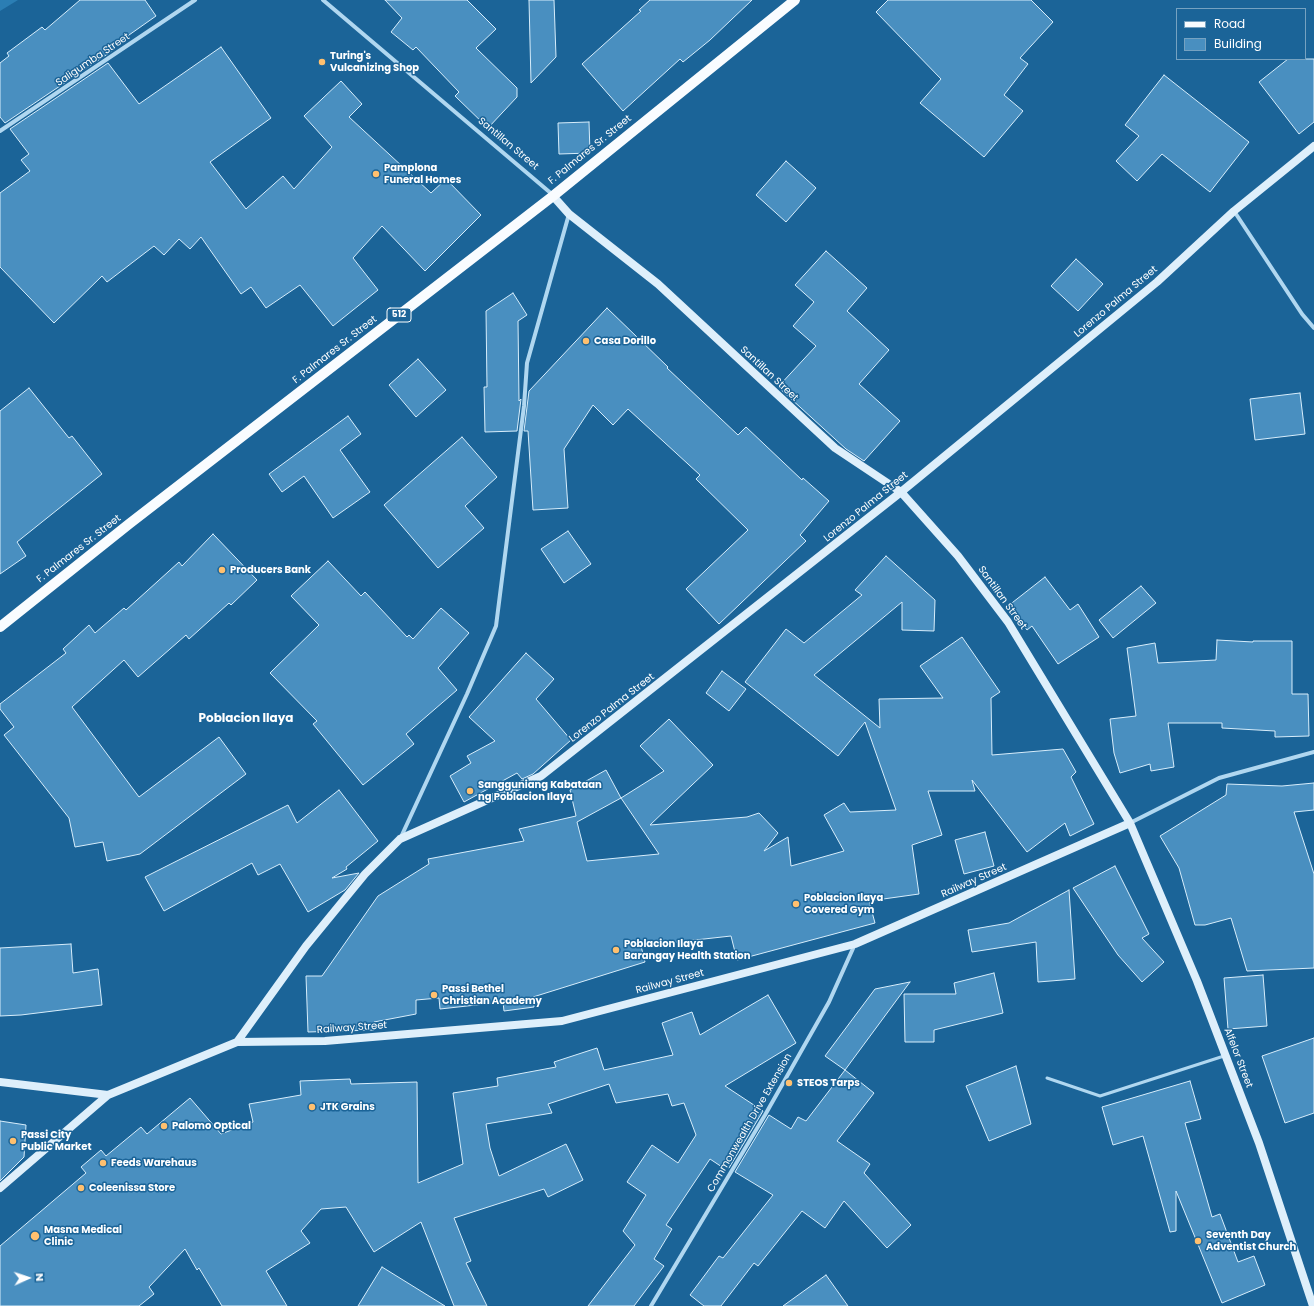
<!DOCTYPE html>
<html>
<head>
<meta charset="utf-8">
<style>
  body { margin:0 }
  #map { position:relative; width:1314px; height:1306px; overflow:hidden; background:#1b6498; font-family:Poppins,sans-serif }
  canvas { display:block }
  .legend { position:absolute; left:1176px; top:8px; width:130px; height:52px; box-sizing:border-box; background:#1b6498; border:1px solid #76a2c1; margin:0; padding:5px 7px; list-style:none; font-size:12px; color:#fff }
  .legend li { display:flex; align-items:center; gap:8px; height:20px }
  .legend b { width:20px; border:1px solid #76a2c1 }
  .north { position:absolute; left:8px; top:1258px; width:40px; height:40px; -webkit-text-stroke:3px #1b6498; paint-order:stroke; rotate:87deg; font-size:11px; font-weight:700; line-height:16px; text-align:center; color:#fff }
  .north::after { content:''; display:block; margin:auto; width:14px; height:18px; background:#fff; clip-path:polygon(50% 0,100% 100%,50% 72%,0 100%) }
</style>
</head>
<body>
<div id="map">
<canvas width="1314" height="1306"></canvas>
<ul class="legend">
<li><b style="height:5px;background:#f9fcff"></b>Road</li>
<li><b style="height:11px;background:#498fc0"></b>Building</li>
</ul>
<div class="north">N</div>
</div>
<script>
const context = document.querySelector('canvas').getContext('2d');
context.lineJoin = 'round';
function fill(path, color) { context.fillStyle = color; context.fill(path, 'evenodd'); }
const shape = rows => new Path2D(rows.map(r => 'M' + r).join(''));
function strokePath(path, color, width, dash) { context.strokeStyle = color; context.lineWidth = width; context.lineCap = dash ? 'butt' : 'round'; context.setLineDash(dash || []); context.stroke(path); }
function write(font, color, halo, rows, align = 'center') {
  context.font = font + ' Poppins,sans-serif'; context.lineWidth = 3; context.setLineDash([]); context.textBaseline = 'middle'; context.strokeStyle = halo; context.fillStyle = color; for (const [text, x, y, turn = 0] of rows) {
    context.save(); context.translate(x, y); context.rotate((+turn || 0) * Math.PI / 180); context.textAlign = isNaN(turn) ? turn : align; if (halo) context.strokeText(text, 0, 0); context.fillText(text, 0, 0); context.restore();
  }
}
fill(shape([
  [0,0,18,0,0,11]
]), '#2b7eb4');
const building = shape([
  [80,0,145,0,156,16,112,47,114,49,106,55,5,123,0,117,0,63,9,56,7,53,42,27,45,30,80,0],
  [385,0,467,0,496,29,476,48,517,88,517,97,488,128,455,96,459,92,416,47,413,50,391,32,402,18,385,0],
  [529,0,554,0,556,57,531,83,529,0],
  [650,0,752,0,710,40,683,62,680,59,623,111,582,64,641,11,639,10,650,0],
  [888,0,1031,0,1053,22,1020,58,1028,64,1004,95,1023,111,984,157,920,103,941,79,876,12,888,0],
  [221,47,271,118,210,162,246,209,283,176,294,189,332,147,304,116,341,81,362,104,349,117,431,193,446,179,481,215,425,271,382,226,353,258,378,290,333,326,300,285,266,308,251,287,241,294,201,237,190,249,179,239,164,255,154,246,107,282,102,276,54,323,0,267,0,193,30,171,21,160,29,154,10,129,108,63,139,104,221,47],
  [1288,59,1314,59,1314,122,1299,134,1259,82,1288,59],
  [1164,75,1249,142,1210,192,1162,154,1137,181,1116,161,1139,136,1125,125,1164,75],
  [589,122,590,153,559,154,558,123,589,122],
  [786,161,816,188,786,222,756,195,786,161],
  [826,251,867,288,847,311,889,350,859,384,900,421,864,461,846,449,778,387,816,346,793,326,814,302,795,285,826,251],
  [1076,259,1103,284,1078,311,1051,286,1076,259],
  [513,293,527,315,518,321,519,401,521,399,517,431,485,432,484,387,487,387,486,311,513,293],
  [607,308,668,367,667,368,738,435,746,427,802,480,803,478,829,501,800,535,806,541,719,624,686,589,748,530,696,479,700,475,628,409,613,425,593,405,564,449,568,508,533,510,528,431,524,431,529,391,607,308],
  [418,359,446,390,416,417,389,385,418,359],
  [29,388,69,438,72,436,102,474,17,542,26,556,0,574,0,411,29,388],
  [1300,393,1305,434,1255,440,1250,399,1300,393],
  [348,416,361,434,340,450,370,492,333,518,304,476,282,492,269,474,348,416],
  [462,437,497,477,465,506,484,528,438,568,384,505,462,437],
  [568,531,591,564,564,583,541,549,568,531],
  [213,534,257,580,231,605,229,603,189,639,186,635,138,677,124,660,72,707,139,797,219,737,246,774,140,854,107,861,103,842,75,847,69,818,4,735,14,727,0,709,0,704,66,653,63,649,89,625,95,633,124,608,126,610,179,562,182,566,213,534],
  [886,556,935,600,934,631,902,630,902,602,814,675,880,728,879,699,943,698,920,666,962,637,1000,692,991,698,992,755,1063,749,1076,772,1071,777,1094,824,1070,836,1065,823,1027,852,972,780,975,791,928,791,942,835,912,845,919,894,869,901,875,923,737,960,731,936,641,946,645,962,533,997,534,1007,504,1011,503,1002,440,1009,439,998,416,1000,416,1014,374,1022,374,1030,308,1032,306,976,322,976,378,896,429,864,428,859,524,841,519,829,576,816,570,790,606,770,621,798,664,771,640,746,669,719,713,765,650,825,747,817,759,813,778,833,764,851,788,837,791,866,844,851,824,815,844,803,850,812,896,810,865,722,838,756,745,682,786,629,804,643,862,595,855,590,886,556],
  [621,798,659,854,587,861,577,822,621,798],
  [328,561,361,596,365,592,407,637,409,635,413,639,441,608,469,633,438,668,457,690,406,734,414,744,363,785,313,724,317,721,270,673,319,625,291,596,328,561],
  [1045,577,1070,610,1078,604,1099,637,1058,664,1032,626,1027,630,1008,606,1045,577],
  [1141,586,1156,603,1113,638,1099,620,1141,586],
  [1217,640,1253,642,1253,641,1292,641,1292,694,1308,694,1309,736,1275,737,1275,731,1222,728,1222,723,1168,723,1174,767,1151,771,1150,764,1120,773,1114,753,1110,719,1136,716,1127,648,1155,643,1158,663,1216,660,1217,640],
  [526,653,554,679,536,699,571,740,533,774,522,779,517,773,464,802,450,776,471,763,467,756,495,741,469,717,526,653],
  [722,671,746,689,729,711,706,693,722,671],
  [1314,783,1314,810,1294,812,1314,874,1314,968,1247,971,1231,918,1205,925,1195,925,1179,868,1160,836,1226,795,1227,784,1282,786,1314,783],
  [339,790,378,841,346,867,347,869,332,878,359,873,345,890,308,912,280,864,258,875,252,863,164,911,145,877,288,805,297,823,339,790],
  [985,832,994,866,964,874,955,840,985,832],
  [1115,866,1149,934,1142,938,1164,962,1142,982,1118,955,1073,888,1115,866],
  [1069,890,1075,979,1038,982,1036,942,972,952,968,930,1009,923,1069,890],
  [71,944,73,973,98,969,102,1005,21,1015,0,1016,0,948,71,944],
  [994,973,1003,1013,934,1030,934,1042,905,1042,904,994,956,994,954,983,994,973],
  [1263,975,1267,1026,1228,1029,1224,978,1263,975],
  [910,982,845,1070,825,1056,875,989,910,982],
  [768,995,796,1043,725,1086,763,1111,729,1168,724,1165,722,1167,710,1159,666,1225,672,1229,654,1259,664,1266,634,1306,588,1306,635,1245,623,1231,646,1195,627,1182,652,1145,678,1163,696,1135,684,1103,672,1106,668,1094,616,1103,609,1084,548,1104,552,1113,486,1124,490,1148,499,1176,566,1144,583,1180,548,1197,544,1189,454,1218,471,1261,466,1263,487,1306,454,1306,421,1222,374,1252,346,1207,321,1209,301,1231,310,1243,266,1271,287,1306,222,1306,199,1268,197,1270,185,1249,149,1287,154,1294,139,1306,0,1306,0,1246,86,1173,81,1167,101,1150,106,1156,141,1127,147,1134,190,1098,221,1134,253,1122,249,1104,301,1095,300,1081,350,1079,351,1084,417,1082,418,1183,463,1164,453,1093,498,1086,497,1078,556,1067,554,1062,597,1048,604,1070,673,1055,662,1023,692,1012,700,1035,768,995],
  [1314,1038,1314,1113,1285,1123,1262,1056,1314,1038],
  [1016,1066,1031,1124,989,1141,966,1086,1016,1066],
  [845,1070,874,1093,837,1141,870,1164,864,1173,911,1225,887,1248,844,1201,825,1228,802,1211,758,1266,754,1263,721,1306,704,1306,690,1295,719,1256,723,1258,773,1195,735,1172,769,1115,791,1129,798,1117,806,1121,845,1070],
  [1190,1081,1201,1119,1185,1123,1212,1217,1220,1214,1238,1262,1254,1256,1265,1285,1222,1303,1176,1191,1176,1231,1170,1232,1143,1136,1113,1145,1102,1107,1190,1081],
  [0,1121,26,1125,24,1157,0,1181,0,1121],
  [382,1267,445,1306,358,1306,382,1267],
  [826,1275,848,1306,783,1306,826,1275]
]);
fill(building, '#498fc0');
strokePath(building, '#d7edfb', 1);
strokePath(shape([
  [1047,1078,1100,1096,1224,1056]
]), '#b0d7f0', 3);
strokePath(shape([
  [323,0,553,195],
  [0,131,195,0],
  [1234,211,1302,314,1314,328],
  [1130,823,1219,778,1314,752],
  [401,837,467,694,496,626,524,406,527,363,569,214],
  [651,1306,765,1115,829,1002,855,944]
]), '#b0d7f0', 4);
strokePath(shape([
  [553,196,569,214,658,284,835,448,901,492,958,556,1008,622,1130,823,1197,981,1259,1143,1313,1306],
  [237,1042,306,946,365,874,400,839,541,776,901,492,1157,282,1234,211,1314,146],
  [0,1082,108,1095,237,1042,325,1041,562,1021,855,944,1130,823],
  [0,1188,108,1095]
]), '#deeffb', 8);
strokePath(shape([
  [0,627,129,524,553,196,795,0]
]), '#f9fcff', 10);
for (const [x, y, r, color] of [
  [322,62,4,"#ffc06f"],
  [376,174,4,"#ffc06f"],
  [586,341,4,"#ffc06f"],
  [222,570,4,"#ffc06f"],
  [470,791,4,"#ffc06f"],
  [796,904,4,"#ffc06f"],
  [616,950,4,"#ffc06f"],
  [434,995,4,"#ffc06f"],
  [789,1083,4,"#ffc06f"],
  [312,1107,4,"#ffc06f"],
  [164,1126,4,"#ffc06f"],
  [13,1141,4,"#ffc06f"],
  [103,1163,4,"#ffc06f"],
  [81,1188,4,"#ffc06f"],
  [35,1236,5,"#ffc06f"],
  [1198,1241,4,"#ffc06f"]
]) { const dot = new Path2D(); dot.arc(x, y, r, 0, 2 * Math.PI); context.fillStyle = color; context.fill(dot); strokePath(dot, '#1b6498', 1.5); }
for (const [x, y, w] of [
  [399,315,24]
]) { const box = new Path2D(); box.roundRect(x - w / 2, y - 7, w, 14, 3); context.fillStyle = '#1b6498'; context.fill(box); strokePath(box, '#fff', 1); }
write('bold 9px', '#fff', null, [
  ["512",399,315]
]);
write('bold 10px', '#fff', '#1b6498', [
  ["Turing's",330,56],
  ["Vulcanizing Shop",330,68],
  ["Pamplona",384,168],
  ["Funeral Homes",384,180],
  ["Casa Dorillo",594,341],
  ["Producers Bank",230,570],
  ["Sangguniang Kabataan",478,785],
  ["ng Poblacion Ilaya",478,797],
  ["Poblacion Ilaya",804,898],
  ["Covered Gym",804,910],
  ["Poblacion Ilaya",624,944],
  ["Barangay Health Station",624,956],
  ["Passi Bethel",442,989],
  ["Christian Academy",442,1001],
  ["STEOS Tarps",797,1083],
  ["JTK Grains",320,1107],
  ["Palomo Optical",172,1126],
  ["Passi City",21,1135],
  ["Public Market",21,1147],
  ["Feeds Warehaus",111,1163],
  ["Coleenissa Store",89,1188],
  ["Masna Medical",44,1230],
  ["Clinic",44,1242],
  ["Seventh Day",1206,1235],
  ["Adventist Church",1206,1247]
], 'left');
write('10px', '#fff', '#1b6498', [
  ["Saligumba Street",93,60,-34],
  ["Santillan Street",508,144,40],
  ["F. Palmares Sr. Street",590,150,-39],
  ["Lorenzo Palma Street",1116,302,-40],
  ["F. Palmares Sr. Street",335,350,-38],
  ["Santillan Street",769,374,43],
  ["Lorenzo Palma Street",866,507,-39],
  ["F. Palmares Sr. Street",79,549,-38],
  ["Santillan Street",1002,598,54],
  ["Lorenzo Palma Street",612,708,-38],
  ["Railway Street",974,881,-24],
  ["Railway Street",670,982,-15],
  ["Railway Street",352,1028,-4],
  ["Alfelor Street",1238,1058,69],
  ["Commonwealth Drive Extension",750,1123,-60]
]);
write('bold 12px', '#fff', '#1b6498', [
  ["Poblacion Ilaya",246,719]
]);
</script>
</body>
</html>
